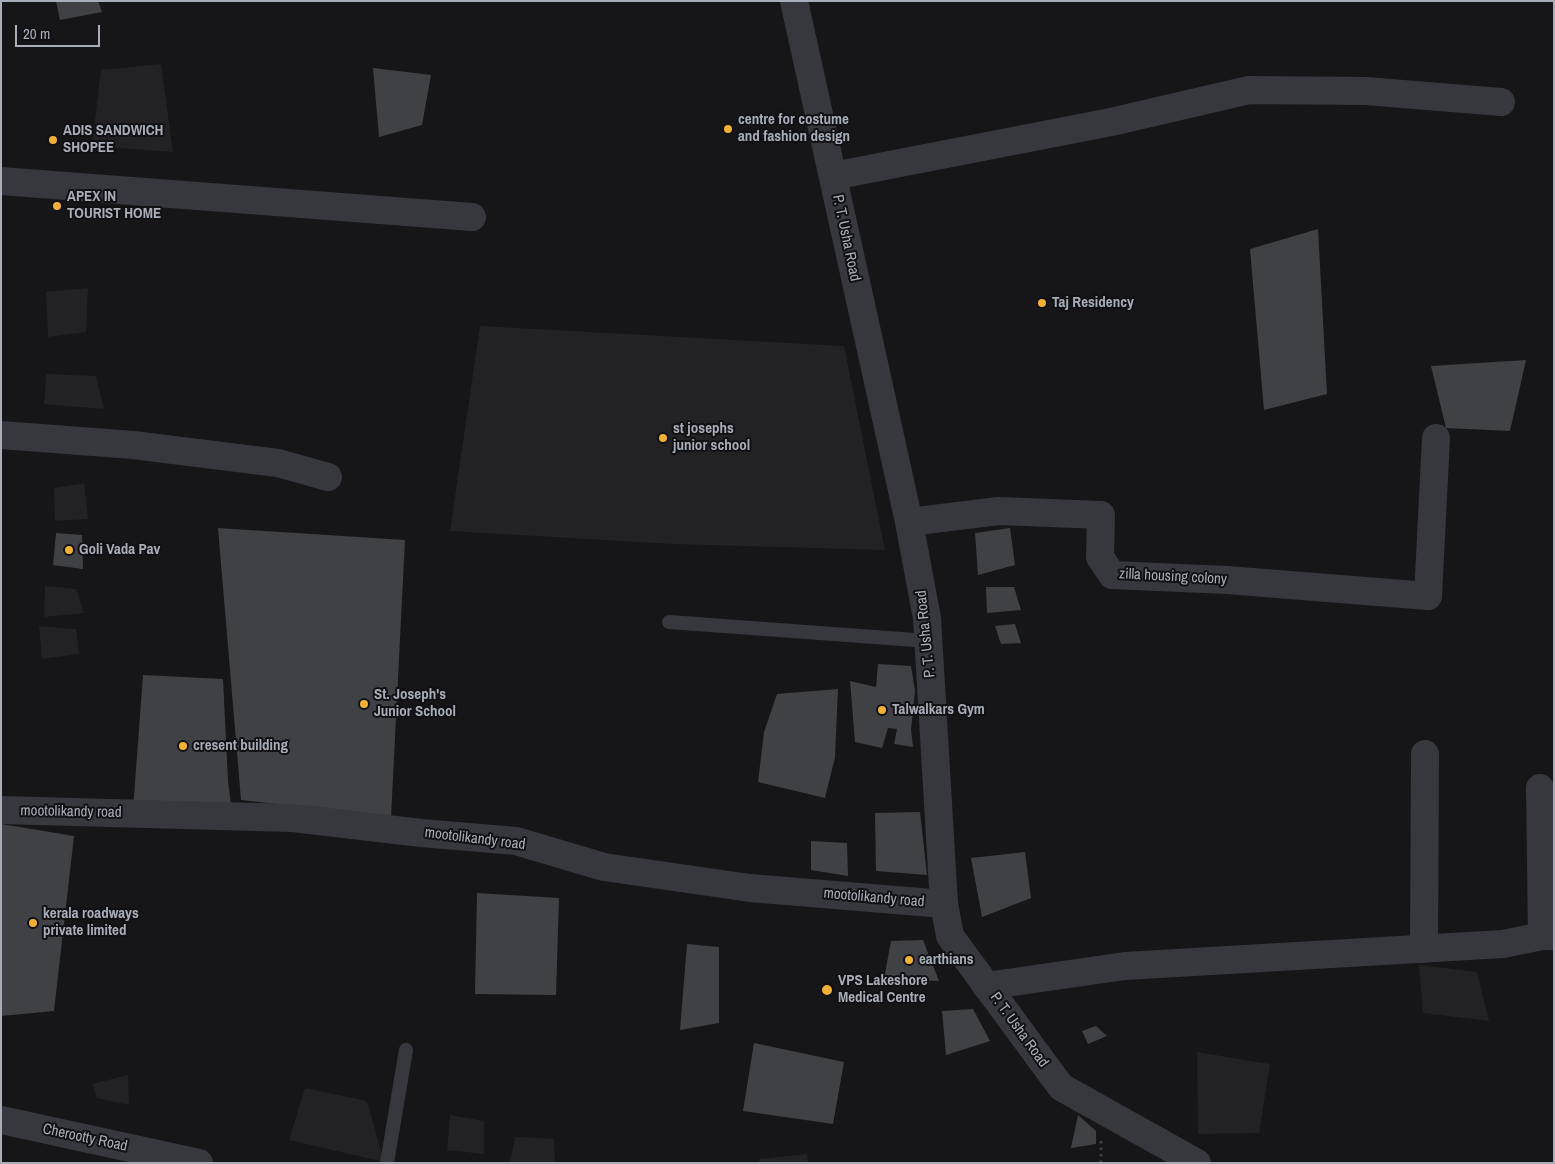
<!DOCTYPE html>
<html>
<head>
<meta charset="utf-8">
<style>
  body { margin:0 }
  #map { position:relative; width:1555px; height:1164px; overflow:hidden; background:#161618; font-family:"Archivo Narrow",sans-serif }
  canvas { display:block }
  .frame { position:absolute; inset:0; border:2px solid #a8adb8; pointer-events:none }
  .scale { position:absolute; left:15px; top:25px; width:85px; height:22px; box-sizing:border-box; border:2px solid #a8adb8; border-top:0; padding-left:6px; font-size:15px; line-height:18px; white-space:nowrap; color:#a8adb8; -webkit-text-stroke:4px #111113; paint-order:stroke }
</style>
</head>
<body>
<div id="map">
<canvas width="1555" height="1164"></canvas>
<div class="frame"></div>
<div class="scale">20 m</div>
</div>
<script>
const context = document.querySelector('canvas').getContext('2d');
context.lineJoin = 'round';
function fill(path, color) { context.fillStyle = color; context.fill(path, 'evenodd'); }
const shape = rows => new Path2D(rows.map(r => 'M' + r).join(''));
function strokePath(path, color, width, dash) { context.strokeStyle = color; context.lineWidth = width; context.lineCap = dash ? 'butt' : 'round'; context.setLineDash(dash || []); context.stroke(path); }
function write(font, color, halo, rows, align = 'center') {
  context.font = font + ' "Archivo Narrow",sans-serif'; context.lineWidth = 4; context.setLineDash([]); context.textBaseline = 'middle'; context.strokeStyle = halo; context.fillStyle = color; for (const [text, x, y, turn = 0] of rows) {
    context.save(); context.translate(x, y); context.rotate((+turn || 0) * Math.PI / 180); context.textAlign = isNaN(turn) ? turn : align; if (halo) context.strokeText(text, 0, 0); context.fillText(text, 0, 0); context.restore();
  }
}
fill(shape([
  [161,64,173,152,92,146,101,70],
  [88,288,86,332,48,337,46,292],
  [480,326,844,346,885,550,674,544,450,531],
  [46,374,96,376,104,409,44,404],
  [84,483,88,519,55,521,54,488],
  [45,586,76,589,84,613,44,617],
  [39,626,76,629,79,654,42,659],
  [1419,965,1477,972,1489,1021,1423,1013],
  [1197,1052,1270,1064,1259,1133,1198,1134],
  [128,1075,129,1105,97,1098,92,1084],
  [305,1088,367,1101,384,1162,289,1140],
  [450,1115,484,1121,484,1154,447,1150],
  [515,1137,554,1139,555,1163,510,1163],
  [807,1154,808,1163,759,1163,759,1159]
]), '#222225');
fill(shape([
  [56,1,98,1,102,12,60,20],
  [373,68,431,75,422,125,379,137],
  [1318,229,1327,394,1264,410,1250,249],
  [1526,360,1510,431,1446,428,1431,366],
  [218,528,405,540,391,817,241,800],
  [1010,528,1015,565,978,575,975,533],
  [56,533,82,535,83,569,53,565],
  [986,587,1014,587,1021,610,987,613],
  [1015,624,1021,643,1001,644,995,626],
  [878,664,911,666,915,691,911,730,913,747,894,744,897,729,888,728,882,748,855,742,850,681,876,687],
  [143,675,223,679,228,781,232,813,133,810],
  [838,689,835,757,825,798,758,782,764,732,777,694],
  [920,812,927,875,876,871,875,813],
  [1,824,74,836,54,1011,1,1016],
  [811,841,847,843,848,876,811,870],
  [1025,852,1031,898,982,917,971,858],
  [477,893,559,898,556,995,475,994],
  [923,940,939,981,884,979,891,941],
  [687,944,719,947,719,1023,680,1030],
  [973,1009,990,1041,946,1055,942,1011],
  [1096,1026,1107,1036,1088,1044,1082,1031],
  [754,1043,844,1062,833,1124,743,1111],
  [1078,1115,1096,1131,1096,1144,1071,1148]
]), '#404145');
strokePath(shape([
  [1101,1163,1101,1140]
]), '#3d3f44', 3, [2.5, 4]);
strokePath(shape([
  [669,622,929,641],
  [387,1163,406,1050]
]), '#37383d', 14);
strokePath(shape([
  [833,176,1111,122,1249,90,1366,91,1501,102],
  [1,181,472,217],
  [1,435,133,445,278,463,328,477],
  [909,522,999,511,1101,515,1100,557,1112,575,1227,580,1428,596,1436,438],
  [1540,788,1542,936],
  [1,810,293,818,421,833,516,841,604,867,750,888,944,904],
  [1424,949,1425,754],
  [986,986,1125,966,1503,944,1542,936,1554,936]
]), '#37383d', 28);
strokePath(shape([
  [794,1,909,522,927,618,944,904,950,936,1061,1087,1197,1163],
  [1,1120,199,1163]
]), '#37383d', 28);
for (const [x, y, r, color] of [
  [728,129,5,"#f2b134"],
  [53,140,5,"#f2b134"],
  [57,206,5,"#f2b134"],
  [1042,303,5,"#f2b134"],
  [663,438,5,"#f2b134"],
  [69,550,5,"#f2b134"],
  [364,704,5,"#f2b134"],
  [882,710,5,"#f2b134"],
  [183,746,5,"#f2b134"],
  [33,923,5,"#f2b134"],
  [909,960,5,"#f2b134"],
  [827,990,6,"#f2b134"]
]) { const dot = new Path2D(); dot.arc(x, y, r, 0, 2 * Math.PI); context.fillStyle = color; context.fill(dot); strokePath(dot, '#111113', 2); }
write('bold 15px', '#a8adb8', '#111113', [
  ["centre for costume",738,120],
  ["and fashion design",738,137],
  ["ADIS SANDWICH",63,131],
  ["SHOPEE",63,148],
  ["APEX IN",67,197],
  ["TOURIST HOME",67,214],
  ["Taj Residency",1052,303],
  ["st josephs",673,429],
  ["junior school",673,446],
  ["Goli Vada Pav",79,550],
  ["St. Joseph's",374,695],
  ["Junior School",374,712],
  ["Talwalkars Gym",892,710],
  ["cresent building",193,746],
  ["kerala roadways",43,914],
  ["private limited",43,931],
  ["earthians",919,960],
  ["VPS Lakeshore",838,981],
  ["Medical Centre",838,998]
], 'left');
write('15px', '#a8adb8', '#111113', [
  ["P. T. Usha Road",846,238,78],
  ["zilla housing colony",1173,577,3],
  ["P. T. Usha Road",926,634,-96],
  ["mootolikandy road",71,812,1],
  ["mootolikandy road",475,839,7],
  ["mootolikandy road",874,898,5],
  ["P. T. Usha Road",1019,1030,54],
  ["Cherootty Road",85,1138,12]
]);
</script>
</body>
</html>
